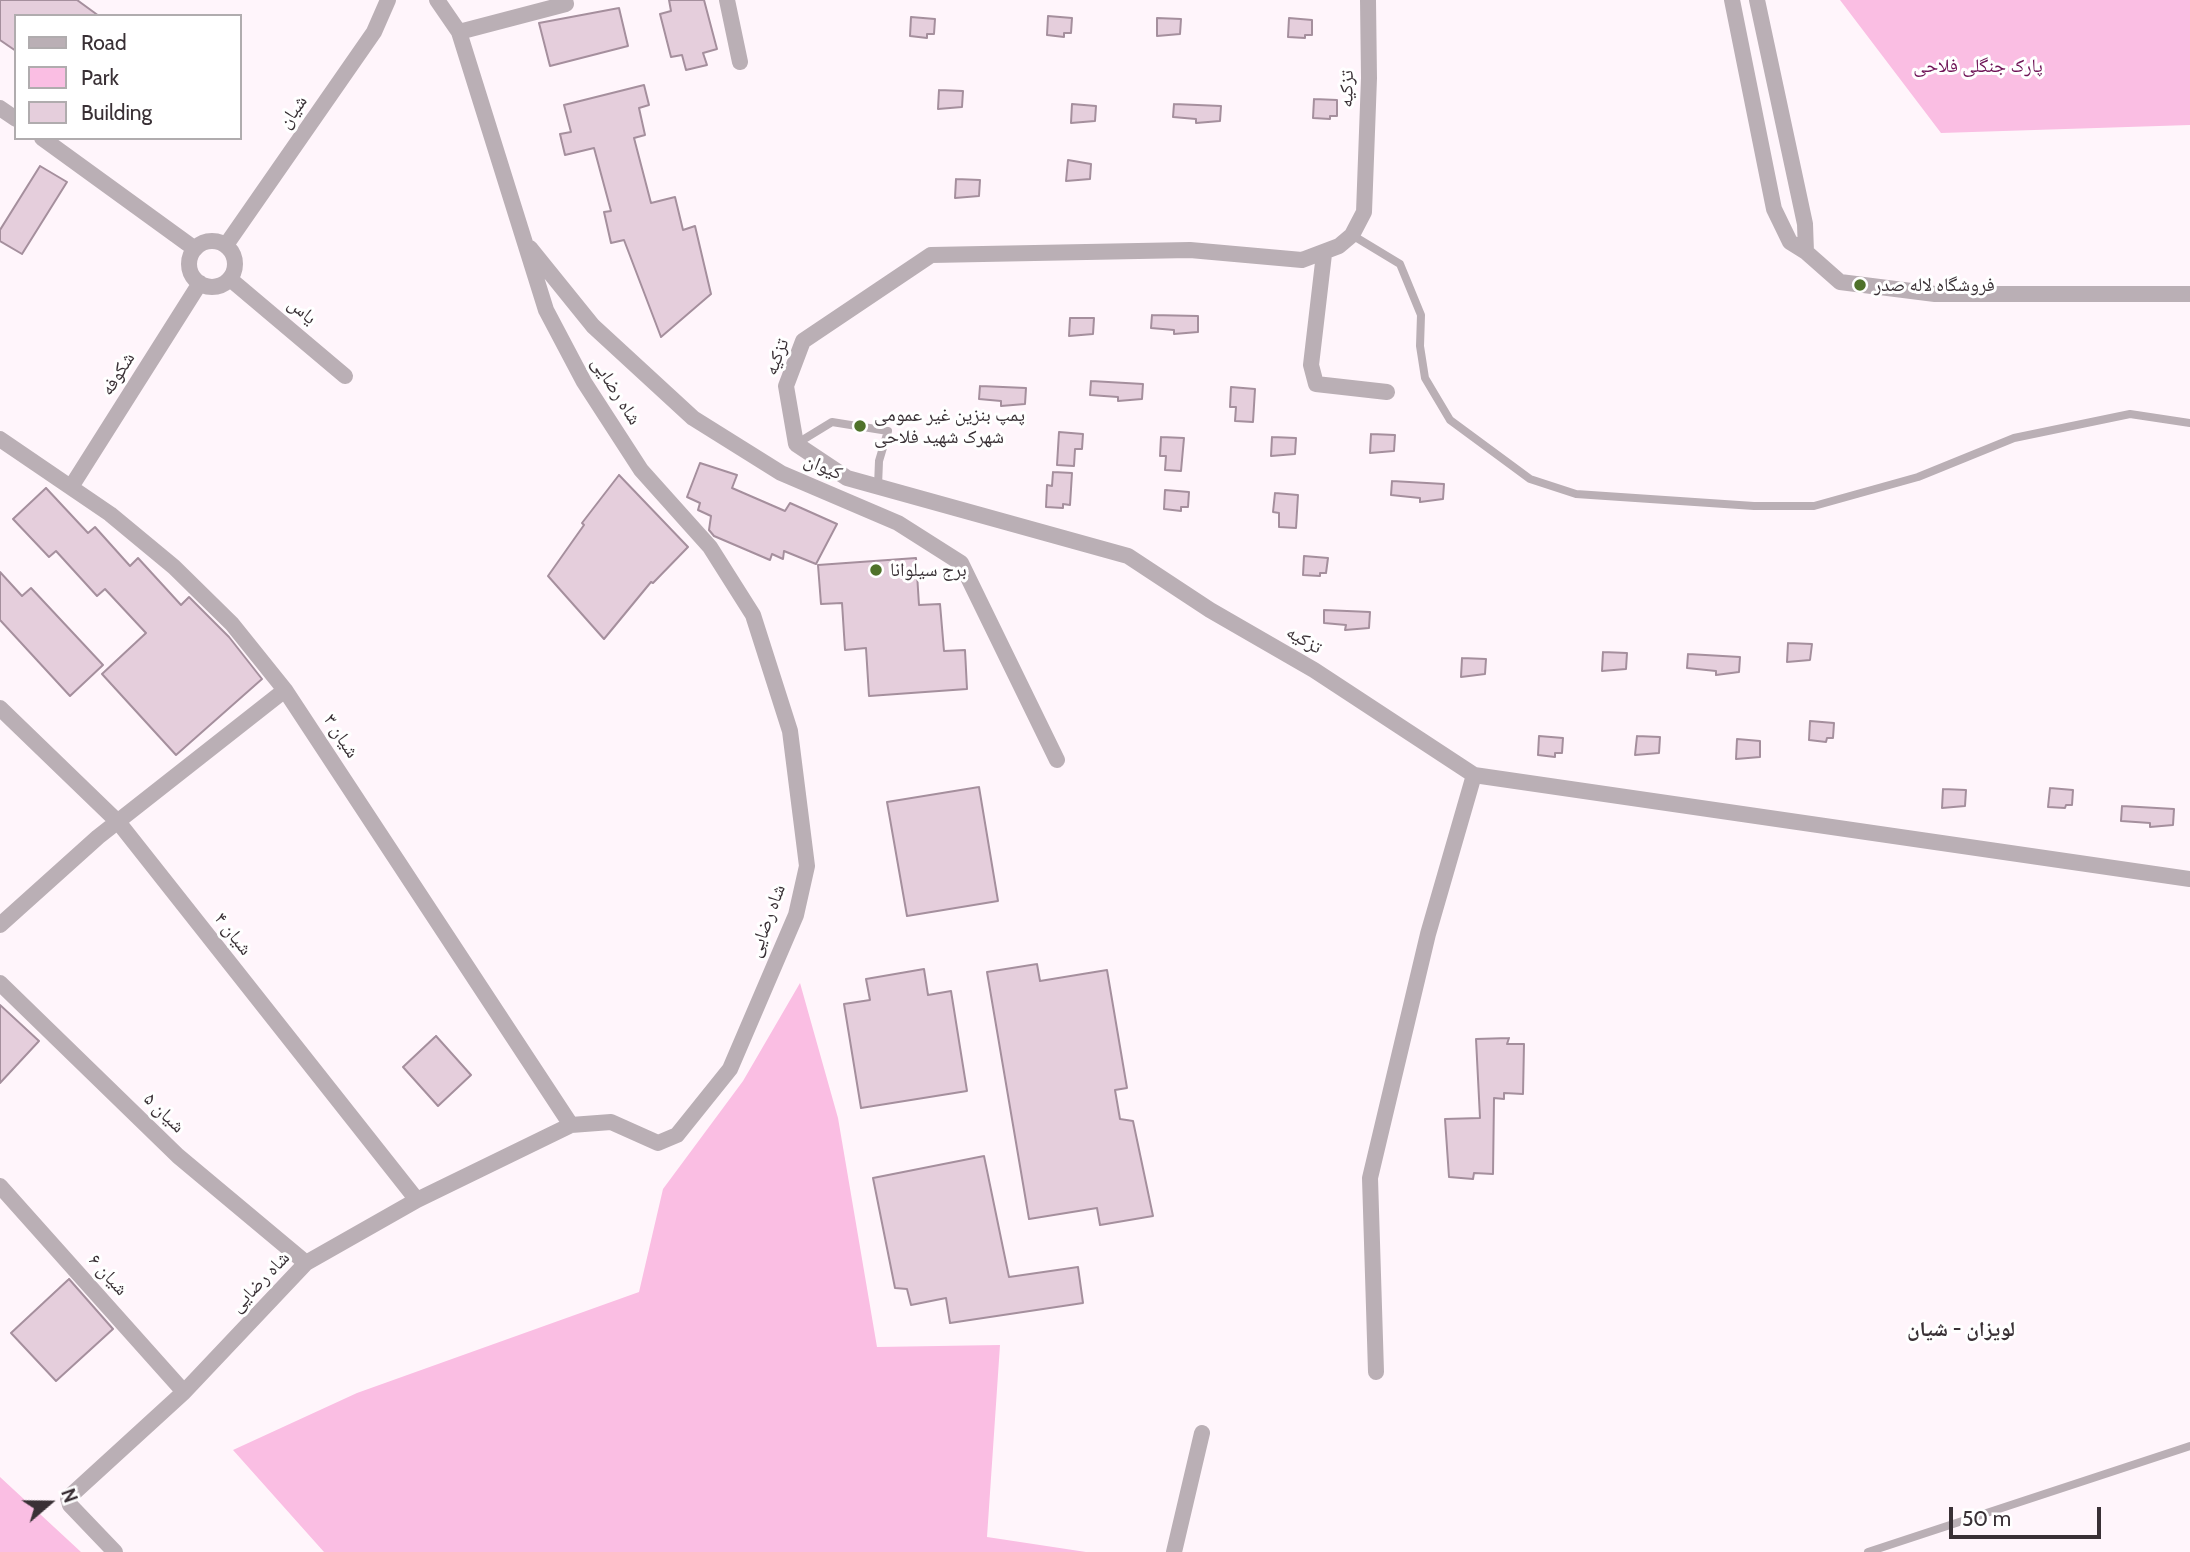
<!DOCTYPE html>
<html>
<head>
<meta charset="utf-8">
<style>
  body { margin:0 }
  #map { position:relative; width:2190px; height:1552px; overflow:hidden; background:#fff5fb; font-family:Cabin,sans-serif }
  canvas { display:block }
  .legend { position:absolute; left:14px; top:14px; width:228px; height:126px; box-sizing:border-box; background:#fff; border:2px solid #b0acae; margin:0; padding:9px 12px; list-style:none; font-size:21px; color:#393035 }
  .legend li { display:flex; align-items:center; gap:14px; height:35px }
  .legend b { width:35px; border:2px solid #b0acae }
  .north { position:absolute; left:14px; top:1468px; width:70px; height:70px; -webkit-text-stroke:5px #fff; paint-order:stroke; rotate:70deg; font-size:19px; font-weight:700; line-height:28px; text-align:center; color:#393035 }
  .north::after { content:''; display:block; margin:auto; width:24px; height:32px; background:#393035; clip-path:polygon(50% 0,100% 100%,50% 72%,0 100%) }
  .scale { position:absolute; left:1949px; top:1507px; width:152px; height:32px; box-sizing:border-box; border:4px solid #393035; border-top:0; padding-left:9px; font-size:21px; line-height:24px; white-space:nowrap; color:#393035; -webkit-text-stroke:5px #fff; paint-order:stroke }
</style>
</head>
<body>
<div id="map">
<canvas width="2190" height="1552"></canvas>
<ul class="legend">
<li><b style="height:9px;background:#baafb5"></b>Road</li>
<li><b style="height:19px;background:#fabee3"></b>Park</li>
<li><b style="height:19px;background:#e5cedc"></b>Building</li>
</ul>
<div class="north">N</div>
<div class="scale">50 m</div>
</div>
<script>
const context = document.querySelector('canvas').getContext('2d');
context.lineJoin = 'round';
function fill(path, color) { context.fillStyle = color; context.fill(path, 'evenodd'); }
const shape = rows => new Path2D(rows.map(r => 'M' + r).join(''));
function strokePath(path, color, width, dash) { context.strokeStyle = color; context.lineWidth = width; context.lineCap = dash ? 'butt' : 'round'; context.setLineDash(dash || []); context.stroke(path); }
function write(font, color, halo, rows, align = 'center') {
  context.font = font + ' Cabin,"Noto Naskh Arabic",sans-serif'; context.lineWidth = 6; context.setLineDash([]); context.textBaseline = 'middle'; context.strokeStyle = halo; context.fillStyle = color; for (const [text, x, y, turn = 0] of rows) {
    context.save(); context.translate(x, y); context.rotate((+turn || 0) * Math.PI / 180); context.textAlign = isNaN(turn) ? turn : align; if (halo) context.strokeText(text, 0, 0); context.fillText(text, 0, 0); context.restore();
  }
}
fill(shape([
  [1840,0,2190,0,2190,125,1941,133],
  [800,983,838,1118,877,1347,1000,1345,987,1537,1086,1552,324,1552,233,1450,357,1393,639,1292,663,1189,743,1081],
  [0,1477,81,1552,0,1552]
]), '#fabee3');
const building = shape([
  [0,0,77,0,99,16,16,16,16,51,0,40,0,0],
  [669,0,704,0,717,49,703,53,707,65,686,70,682,55,671,57,660,14,671,11,669,0],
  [619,8,628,46,550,66,539,23,619,8],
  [1048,16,1072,18,1071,33,1064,33,1064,37,1047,35,1048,16],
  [911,17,935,19,934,34,927,34,927,38,910,36,911,17],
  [1157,18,1181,19,1180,34,1157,36,1157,18],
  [1289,18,1312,20,1312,35,1305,35,1305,38,1288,37,1289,18],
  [644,85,649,105,639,108,645,135,634,138,651,203,675,197,683,230,695,226,711,294,661,337,624,240,611,243,604,212,611,211,594,148,565,155,560,134,571,132,564,105,644,85],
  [939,90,963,91,962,107,938,109,939,90],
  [1314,99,1337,100,1337,116,1330,116,1330,119,1313,118,1314,99],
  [1072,104,1096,106,1095,121,1071,123,1072,104],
  [1174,104,1221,106,1220,121,1196,123,1196,119,1173,117,1174,104],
  [1068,160,1091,164,1090,179,1066,181,1068,160],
  [40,166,67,182,22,254,0,241,0,230,40,166],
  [956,179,980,180,979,196,955,198,956,179],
  [1152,315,1198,316,1198,332,1174,334,1174,330,1151,328,1152,315],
  [1070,318,1094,318,1093,334,1069,336,1070,318],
  [1091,381,1143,384,1142,399,1118,401,1118,397,1090,395,1091,381],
  [980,386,1026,388,1025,404,1001,406,1001,401,979,399,980,386],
  [1231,387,1255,389,1253,422,1235,421,1236,407,1230,407,1231,387],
  [1059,432,1083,434,1082,449,1075,449,1074,466,1057,465,1059,432],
  [1371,434,1395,435,1394,451,1370,453,1371,434],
  [1161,437,1184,438,1181,471,1165,470,1166,456,1160,456,1161,437],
  [1272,437,1296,438,1295,454,1271,456,1272,437],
  [700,463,737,475,732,488,785,511,790,503,837,524,816,564,784,551,783,559,772,554,770,560,714,536,709,530,711,516,698,510,700,503,687,497,700,463],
  [1053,472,1072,473,1070,505,1063,504,1063,508,1046,507,1047,485,1052,486,1053,472],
  [619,475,688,547,653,583,651,582,604,639,548,576,584,525,582,523,619,475],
  [1392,481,1444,484,1443,499,1420,502,1420,498,1391,495,1392,481],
  [46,488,88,533,95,527,130,566,138,558,181,605,189,597,229,637,262,679,176,755,102,674,146,633,105,589,97,596,56,551,49,557,13,519,46,488],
  [1165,490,1189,492,1188,507,1181,507,1181,511,1164,509,1165,490],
  [1275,493,1298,495,1296,528,1279,527,1279,513,1273,512,1275,493],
  [1304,556,1328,558,1326,573,1320,573,1320,576,1303,575,1304,556],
  [916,558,919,605,940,604,944,651,965,650,967,689,869,696,866,648,845,650,842,603,821,604,818,565,916,558],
  [0,572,22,596,31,588,103,665,70,696,0,620,0,572],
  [1324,610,1370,612,1369,628,1345,630,1346,625,1324,623,1324,610],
  [1788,643,1812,644,1810,660,1787,662,1788,643],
  [1603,652,1627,653,1626,669,1602,671,1603,652],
  [1688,654,1740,657,1739,672,1716,675,1716,671,1687,668,1688,654],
  [1462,658,1486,659,1485,674,1461,677,1462,658],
  [1810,721,1834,723,1833,738,1827,738,1826,742,1809,740,1810,721],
  [1539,736,1563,738,1562,753,1555,753,1555,757,1538,755,1539,736],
  [1637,736,1660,737,1659,753,1635,755,1637,736],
  [1737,739,1760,741,1760,757,1736,759,1737,739],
  [979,787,998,901,907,916,887,802,979,787],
  [2050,788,2073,790,2072,805,2066,805,2065,808,2048,807,2050,788],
  [1943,789,1966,790,1965,806,1942,808,1943,789],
  [2122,806,2174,809,2173,825,2150,827,2150,823,2121,821,2122,806],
  [1037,964,1040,981,1107,970,1127,1088,1115,1090,1120,1119,1133,1121,1153,1216,1100,1225,1097,1208,1029,1219,987,972,1037,964],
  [924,969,928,995,951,991,967,1091,861,1108,844,1004,870,1000,866,979,924,969],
  [0,1005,39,1041,0,1083,0,1005],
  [436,1036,471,1075,438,1106,403,1067,436,1036],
  [1509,1038,1507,1044,1524,1044,1523,1094,1504,1093,1504,1099,1494,1098,1493,1174,1474,1173,1473,1179,1449,1177,1445,1119,1480,1118,1476,1039,1509,1038],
  [984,1156,1009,1277,1078,1267,1083,1303,950,1323,946,1298,911,1305,907,1289,895,1288,873,1178,984,1156],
  [69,1279,113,1329,56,1381,11,1333,69,1279]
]);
fill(building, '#e5cedc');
strokePath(building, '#a58f9d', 2);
strokePath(shape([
  [1352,235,1400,264,1421,315,1420,346,1425,378,1450,420,1530,479,1576,494,1754,506,1814,506,1918,477,2014,438,2130,414,2190,423],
  [796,444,832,422,888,431,879,461,878,486],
  [1868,1552,2190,1446]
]), '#baafb5', 8);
strokePath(shape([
  [727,0,740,62],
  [1368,0,1369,78,1364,212,1352,235,1339,246,1302,260,1190,250,931,255,803,341,786,386,796,444,847,478,1128,556,1210,610,1314,670,1474,775,2190,879],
  [1732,0,1774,209,1790,242,1806,252,1840,282,1935,294,2190,294],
  [1757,0,1805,224,1806,252],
  [459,32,566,4,565,0],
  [0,108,16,119],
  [42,138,195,249],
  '189 264a23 23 0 1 1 46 0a23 23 0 1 1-46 0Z',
  [226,245,374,32,388,0],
  [530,248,593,326,693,418,781,473,898,523,961,563,1057,760],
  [1324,254,1311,365,1316,384,1387,392],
  [230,279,345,376],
  [0,439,110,514,174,567,232,624,285,690,571,1125],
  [71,487,200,283],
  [0,708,119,823,417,1200],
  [0,925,98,837,285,690],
  [0,983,178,1156,306,1263],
  [0,1186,184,1392],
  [1376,1372,1370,1178,1428,934,1474,775],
  [115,1552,70,1505,68,1498,184,1392,306,1263,417,1200,571,1125,611,1122,658,1143,677,1135,730,1069,796,915,807,866,790,731,753,615,710,547,641,470,584,382,546,310,459,32,437,0],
  [1174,1552,1202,1433]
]), '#baafb5', 16);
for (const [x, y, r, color] of [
  [1860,285,7,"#4f722a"],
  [860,426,7,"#4f722a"],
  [876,570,7,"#4f722a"]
]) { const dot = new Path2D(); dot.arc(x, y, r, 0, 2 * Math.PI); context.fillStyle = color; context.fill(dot); strokePath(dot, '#fff', 2.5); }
write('19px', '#6e1356', '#fff', [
  ["پارک جنگلی فلاحی",1978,66]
]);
write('19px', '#393035', '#fff', [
  ["تزکیه",1347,89,-89],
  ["شیان",293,112,-55],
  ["یاس",302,311,40],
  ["تزکیه",777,357,-69],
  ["شکوفه",118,374,-58],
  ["شاه رضایی",616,391,58],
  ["کیوان",823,467,23],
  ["تزکیه",1304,640,30],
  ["شیان ۳",341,736,57],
  ["شاه رضایی",767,921,-70],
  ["شیان ۴",233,934,52],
  ["شیان ۵",164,1113,44],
  ["شیان ۶",108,1275,48],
  ["شاه رضایی",260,1282,-46]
]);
write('19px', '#393035', '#fff', [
  ["فروشگاه لاله صدر",1874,285],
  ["پمپ بنزین غیر عمومی",874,415],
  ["شهرک شهید فلاحی",874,437],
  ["برج سیلوانا",890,570]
], 'left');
write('bold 21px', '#393035', '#fff', [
  ["لویزان - شیان",1961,1330]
]);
</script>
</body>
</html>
